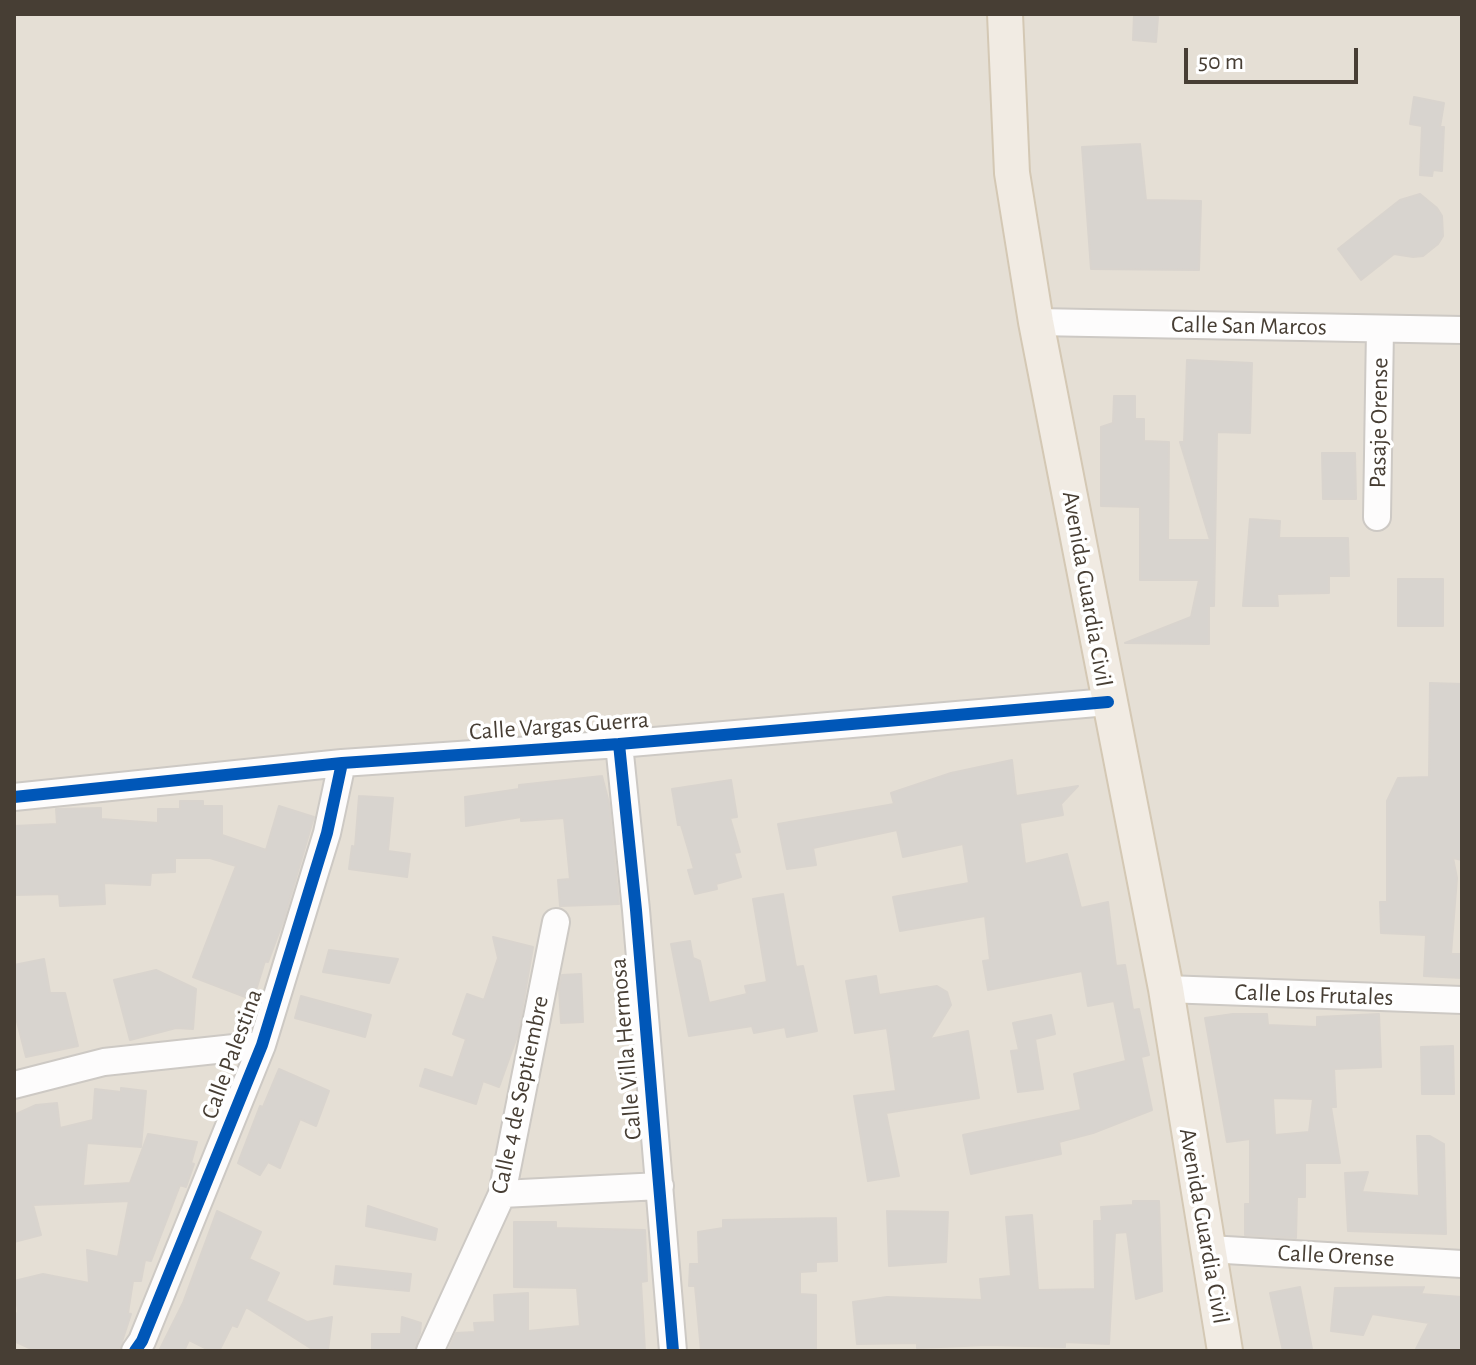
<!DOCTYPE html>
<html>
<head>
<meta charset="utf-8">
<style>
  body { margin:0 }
  #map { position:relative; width:1476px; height:1365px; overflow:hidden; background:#f0ede8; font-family:"Alegreya Sans",sans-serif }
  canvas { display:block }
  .frame { position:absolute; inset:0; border:16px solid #473e34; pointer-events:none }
  .scale { position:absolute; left:1184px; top:48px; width:174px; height:36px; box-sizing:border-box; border:4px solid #473e34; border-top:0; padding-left:10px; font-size:24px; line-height:28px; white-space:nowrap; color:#473e34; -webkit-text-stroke:6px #fff; paint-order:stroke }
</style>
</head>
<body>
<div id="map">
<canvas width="1476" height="1365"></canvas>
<div class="frame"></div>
<div class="scale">50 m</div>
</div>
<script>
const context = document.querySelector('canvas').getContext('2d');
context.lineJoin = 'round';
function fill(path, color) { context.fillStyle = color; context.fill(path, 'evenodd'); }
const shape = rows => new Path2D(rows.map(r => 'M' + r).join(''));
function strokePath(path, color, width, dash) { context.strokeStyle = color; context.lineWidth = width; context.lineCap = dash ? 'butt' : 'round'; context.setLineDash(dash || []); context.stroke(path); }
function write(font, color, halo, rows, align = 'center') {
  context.font = font + ' "Alegreya Sans",sans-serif'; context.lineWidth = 7; context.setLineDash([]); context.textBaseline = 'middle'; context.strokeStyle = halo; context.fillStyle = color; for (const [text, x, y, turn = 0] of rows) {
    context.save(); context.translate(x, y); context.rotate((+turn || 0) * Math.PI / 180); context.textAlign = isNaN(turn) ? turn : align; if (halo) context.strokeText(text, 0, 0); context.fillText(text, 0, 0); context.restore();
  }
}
fill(shape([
  [14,14,1462,14,1462,1351,14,1351]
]), '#e5dfd5');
const building = shape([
  [1134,15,1158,17,1156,42,1133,40,1134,15],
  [1414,97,1444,103,1440,127,1444,127,1442,171,1433,170,1432,176,1420,175,1422,126,1410,124,1414,97],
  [1140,144,1146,200,1201,201,1199,270,1091,269,1082,147,1140,144],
  [1420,194,1437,208,1442,216,1443,236,1438,244,1423,256,1413,257,1394,254,1361,280,1338,249,1400,200,1420,194],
  [1187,360,1252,363,1250,433,1217,432,1214,606,1209,606,1209,644,1125,643,1191,617,1199,580,1140,580,1140,507,1101,506,1101,427,1113,423,1114,396,1135,396,1135,419,1144,419,1144,441,1169,442,1168,540,1210,540,1180,442,1184,442,1187,360],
  [1322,453,1355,453,1356,499,1323,499,1322,453],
  [1250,519,1280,521,1279,538,1348,538,1349,576,1329,576,1329,593,1277,594,1278,606,1243,606,1250,519],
  [1398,579,1443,579,1443,626,1398,626,1398,579],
  [1430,683,1462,684,1462,860,1453,858,1457,878,1451,954,1462,954,1462,978,1424,976,1426,935,1381,933,1380,902,1387,902,1387,801,1398,778,1429,777,1430,683],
  [1012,760,1016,796,1078,786,1061,804,1063,815,1020,823,1025,864,1067,854,1081,908,1108,902,1116,966,1125,965,1133,1010,1139,1009,1149,1055,1141,1057,1152,1110,1093,1133,1059,1142,1061,1154,971,1174,963,1135,1081,1110,1074,1074,1126,1061,1114,1001,1088,1006,1082,971,988,990,983,961,990,960,985,916,900,931,893,897,969,883,963,844,903,857,897,830,813,848,816,865,787,869,778,824,894,804,891,793,951,773,1012,760],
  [602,776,609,803,619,904,560,906,558,880,570,879,564,818,521,821,521,817,466,826,465,797,519,789,519,785,602,776],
  [731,780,737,817,730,818,740,852,734,853,741,877,716,884,717,889,695,894,688,870,694,869,681,825,678,825,672,789,731,780],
  [359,796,393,798,388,851,410,854,407,877,349,869,352,846,355,847,359,796],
  [180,801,203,801,203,806,222,806,222,835,266,850,279,806,314,817,283,922,268,962,265,961,253,1000,193,977,236,866,210,858,175,858,175,872,151,873,150,885,104,883,105,904,60,906,59,894,14,895,14,826,57,824,56,809,101,808,101,819,158,823,158,809,180,809,180,801],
  [783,894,796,967,803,966,817,1031,787,1037,785,1027,754,1033,752,1026,689,1036,671,944,690,941,693,958,700,961,709,1003,747,994,745,986,767,982,753,899,783,894],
  [493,937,533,947,518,1034,499,1087,483,1081,476,1104,420,1086,425,1069,453,1078,466,1039,453,1034,467,994,484,1000,498,958,493,937],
  [329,950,398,959,389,983,323,972,329,950],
  [44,959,50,993,65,993,78,1046,26,1057,14,1010,14,965,44,959],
  [156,970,196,989,193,1029,176,1028,130,1040,114,980,156,970],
  [581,974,583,1022,561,1023,559,988,562,975,581,974],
  [876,976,879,995,937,986,947,992,951,1005,930,1039,968,1031,979,1098,886,1113,899,1176,868,1181,854,1096,896,1091,887,1028,855,1033,846,981,876,976],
  [301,996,371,1015,365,1037,295,1018,301,996],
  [1233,1014,1267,1014,1268,1025,1317,1027,1317,1017,1379,1014,1381,1067,1334,1069,1336,1107,1331,1107,1340,1163,1305,1163,1305,1197,1297,1197,1296,1238,1245,1235,1245,1204,1250,1204,1250,1139,1227,1142,1205,1018,1233,1014],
  [1273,1098,1313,1099,1309,1132,1275,1135,1273,1098],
  [1051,1015,1055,1034,1035,1039,1043,1089,1018,1092,1011,1051,1019,1050,1013,1023,1051,1015],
  [1453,1046,1454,1094,1422,1094,1421,1047,1453,1046],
  [279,1069,329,1091,316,1126,300,1119,280,1168,268,1162,260,1175,238,1163,260,1106,263,1107,279,1069],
  [121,1088,146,1091,141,1147,87,1143,83,1186,130,1183,148,1134,197,1142,191,1163,194,1164,186,1187,180,1185,151,1261,145,1260,141,1281,133,1281,128,1313,131,1314,119,1351,36,1351,14,1341,14,1314,18,1313,14,1281,43,1274,89,1283,87,1250,118,1257,129,1201,33,1205,41,1235,14,1242,14,1115,36,1105,57,1103,60,1128,93,1120,95,1089,121,1092,121,1088],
  [1417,1136,1430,1136,1444,1144,1446,1234,1348,1231,1345,1173,1368,1172,1362,1192,1419,1196,1417,1136],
  [1133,1201,1159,1201,1162,1291,1136,1299,1127,1232,1115,1233,1109,1344,1065,1342,1065,1347,987,1345,917,1348,917,1343,857,1344,853,1302,887,1297,982,1300,980,1279,1011,1276,1006,1217,1032,1215,1038,1290,1095,1289,1094,1221,1102,1221,1101,1207,1133,1205,1133,1201],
  [368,1206,437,1229,435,1240,366,1226,368,1206],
  [217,1211,261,1232,249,1259,279,1273,266,1301,307,1322,332,1317,328,1351,315,1351,246,1307,237,1327,232,1325,219,1351,211,1351,189,1340,184,1351,159,1351,183,1303,217,1211],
  [887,1211,948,1212,946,1262,889,1266,887,1211],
  [836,1218,837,1261,816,1262,816,1271,800,1272,800,1294,816,1295,816,1351,701,1351,695,1286,689,1286,690,1264,699,1264,698,1232,723,1228,723,1220,836,1218],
  [514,1222,556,1222,556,1228,645,1230,647,1281,641,1282,645,1351,448,1351,456,1333,475,1332,474,1323,495,1322,494,1295,528,1293,528,1331,580,1326,577,1288,514,1287,514,1222],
  [336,1266,411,1274,409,1291,334,1284,336,1266],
  [1300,1287,1312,1349,1283,1351,1270,1293,1300,1287],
  [1424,1287,1421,1294,1462,1297,1462,1351,1415,1351,1429,1323,1372,1314,1363,1335,1331,1331,1335,1288,1424,1287],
  [402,1317,421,1323,420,1333,414,1351,372,1351,372,1334,401,1334,402,1317]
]);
fill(building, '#d8d4cf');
strokePath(building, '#d9d4ce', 2);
const minor = shape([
  [1036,322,1462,330],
  [1377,517,1380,329],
  [619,744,636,910,673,1351],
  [14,797,342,763,619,744,1108,702],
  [1166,989,1462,1000],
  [14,1085,104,1062,262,1045],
  [502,1194,660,1186],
  [1209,1249,1462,1264],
  [135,1351,142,1341,262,1045,327,833,342,763],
  [430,1351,502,1194,556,922]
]);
const major = shape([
  [1005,14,1012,173,1036,322,1166,989,1225,1351]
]);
strokePath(minor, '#cdc9c4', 30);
strokePath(major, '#d4c8b4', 38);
strokePath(minor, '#fdfcfc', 26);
strokePath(major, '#f1ebe3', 34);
strokePath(shape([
  [619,744,636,910,673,1351],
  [14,797,342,763,619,744,1108,702],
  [135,1351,142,1341,262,1045,327,833,342,763]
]), '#0057b8', 12);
write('24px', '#473e34', '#fff', [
  ["Calle San Marcos",1249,326,1],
  ["Pasaje Orense",1379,423,-89],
  ["Avenida Guardia Civil",1087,589,80],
  ["Calle Vargas Guerra",559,726,-4],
  ["Calle Los Frutales",1314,995,2],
  ["Calle Villa Hermosa",626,1049,-95],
  ["Calle Palestina",232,1054,-70],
  ["Calle 4 de Septiembre",520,1095,-78],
  ["Avenida Guardia Civil",1204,1226,80],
  ["Calle Orense",1336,1256,3]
]);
</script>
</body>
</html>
